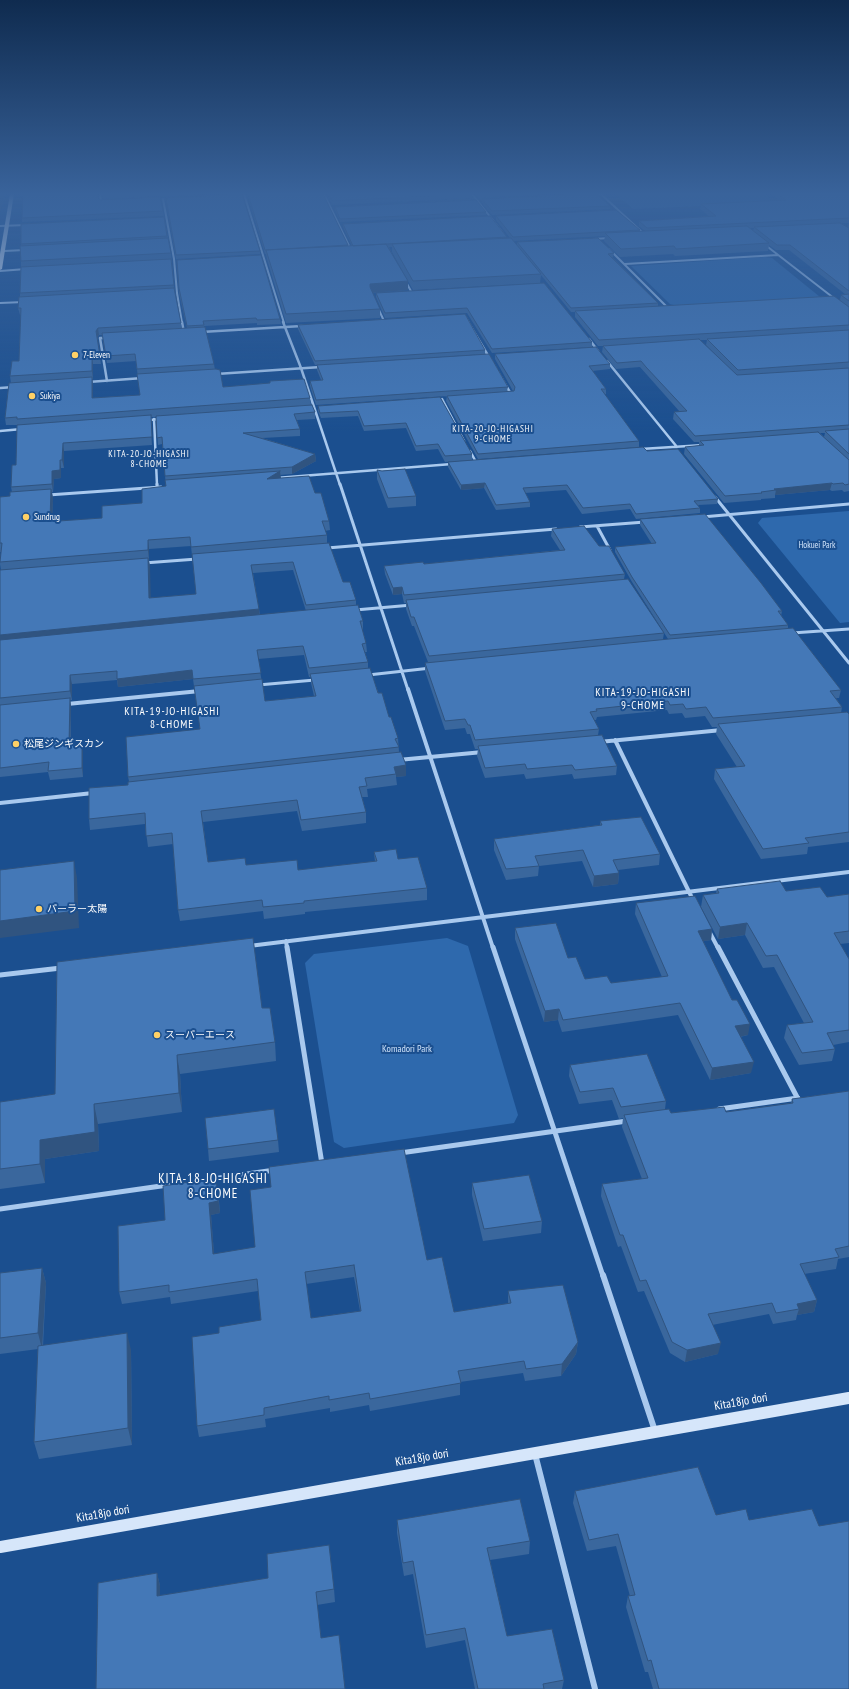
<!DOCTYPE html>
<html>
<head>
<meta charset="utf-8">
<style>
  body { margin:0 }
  canvas { display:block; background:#1b4f8f }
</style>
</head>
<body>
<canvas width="849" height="1689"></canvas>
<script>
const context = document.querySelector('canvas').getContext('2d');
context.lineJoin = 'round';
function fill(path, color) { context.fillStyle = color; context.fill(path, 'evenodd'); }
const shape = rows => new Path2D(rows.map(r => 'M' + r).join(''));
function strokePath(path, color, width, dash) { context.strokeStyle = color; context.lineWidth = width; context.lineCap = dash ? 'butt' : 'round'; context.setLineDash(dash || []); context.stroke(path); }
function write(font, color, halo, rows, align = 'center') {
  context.font = font + ' "PT Sans Narrow","Noto Sans JP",sans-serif'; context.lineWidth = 4; context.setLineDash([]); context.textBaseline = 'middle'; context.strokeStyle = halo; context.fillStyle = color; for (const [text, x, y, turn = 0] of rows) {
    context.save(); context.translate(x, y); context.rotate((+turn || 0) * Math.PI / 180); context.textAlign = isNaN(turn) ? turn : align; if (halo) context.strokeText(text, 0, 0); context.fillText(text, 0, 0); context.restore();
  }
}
fill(shape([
  [616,194,764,194,775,203,633,209],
  [765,257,772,258,820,297,677,306,670,304,631,266],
  [849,511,849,622,840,623,758,523,762,518],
  [447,938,468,946,518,1115,514,1123,344,1148,334,1142,305,963,314,954]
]), '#2e69ad');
strokePath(shape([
  [100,194,101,202,104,202],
  [244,194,284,323],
  [324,194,351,250],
  [472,194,503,233],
  [601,194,645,235],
  [593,195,601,194],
  [163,199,174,259,177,293,182,323],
  [0,226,26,225],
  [594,239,609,238],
  [764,244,835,299],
  [609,249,669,309],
  [4,251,25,250],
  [625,264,778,255],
  [0,271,26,269],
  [406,282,412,293],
  [0,303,24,302],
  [378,308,384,321],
  [465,316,469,323]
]), '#a9c9ee', 2);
strokePath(shape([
  [182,322,184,333],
  [283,322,301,368,340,485],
  [468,322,511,394],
  [201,332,302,326],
  [107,338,100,338,107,381],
  [589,339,598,351],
  [607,361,677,447],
  [216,374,321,367],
  [88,382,143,378],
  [0,388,14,387],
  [442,399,464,441],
  [154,419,157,485],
  [146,420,161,419],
  [0,431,22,429],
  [641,449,704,445],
  [470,451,476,462],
  [276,478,452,464]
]), '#a9c9ee', 2.5);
strokePath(shape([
  [157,484,157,487],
  [340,484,408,690],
  [48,495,161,487],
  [715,497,849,663],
  [702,517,849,504],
  [597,526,610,550],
  [580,527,645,522],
  [327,548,556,529],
  [144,563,197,559],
  [355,610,412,605],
  [792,633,849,629],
  [368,675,431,668],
  [258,685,315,680]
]), '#a9c9ee', 3);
strokePath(shape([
  [408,689,493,948],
  [67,704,200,691],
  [615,740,694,902],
  [599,742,722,730],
  [398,760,483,752],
  [0,803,93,793],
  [709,931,718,948],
  [286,941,287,948],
  [249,946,849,872]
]), '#a9c9ee', 4);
strokePath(shape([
  [287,947,322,1164],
  [493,947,603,1276],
  [718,947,798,1099],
  [0,975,61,968],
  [719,1109,798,1098],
  [400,1153,627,1121],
  [212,1179,275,1170],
  [0,1209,168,1185]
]), '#a9c9ee', 5);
strokePath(shape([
  [603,1275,655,1431],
  [535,1454,595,1689]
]), '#a9c9ee', 6);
strokePath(shape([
  [0,1547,849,1398]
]), '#d6e6fa', 12);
fill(shape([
  [10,194,14,194,2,269,0,270,0,254,10,194]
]), '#f0f6ff');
fill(shape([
  [102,194,208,194,103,199],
  [247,194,348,245,348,246,352,246,343,227,343,224,510,238,496,220,496,216,640,230,640,231,645,231,639,226,639,221,710,217,700,209,701,204,779,200,771,194,849,194,849,223,841,223,848,227,849,223,849,491,844,492,842,490,832,491,830,490,775,495,775,498,761,499,761,500,724,503,684,454,685,447,699,446,699,442,694,442,673,419,674,412,680,412,640,367,616,369,602,352,603,346,598,346,575,317,575,312,571,312,541,275,540,283,413,290,392,252,392,247,389,247,408,290,372,293,380,309,380,318,286,323,267,259,266,254,265,254,248,197],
  [749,228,754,228,753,231],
  [605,236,604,241,620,257,673,254,675,256,768,251,769,245,776,250,789,250,845,294,841,295,840,300,658,306,658,303,612,257,613,257,614,253,517,242,517,245,513,241],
  [700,340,707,340,706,345,725,364],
  [820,433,825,433,824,437],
  [327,194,472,194,472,198,332,205],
  [475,194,548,194,478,198],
  [98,198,100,200,163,211,164,216,22,222,22,218],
  [482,199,610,206,610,209,492,215,482,203],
  [166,201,260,251,260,254,176,259],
  [335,207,486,212,486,215,340,222,335,210],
  [164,217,171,253,174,288,182,329,187,328,179,293,177,260,280,319,281,324,257,325,257,323,204,326,204,327,214,364,215,370,223,387,270,383,270,381,310,398,311,405,315,412,315,419,297,420,300,429,300,436,262,438,315,454,316,461,292,474,280,475,281,478,315,493,329,521,330,530,325,531,327,535,327,543,343,582,356,600,356,606,363,621,363,629,362,629,366,643,367,652,365,652,368,662,368,668,398,738,399,752,406,765,406,776,396,777,397,785,367,789,368,797,362,797,366,812,366,823,302,831,297,811,203,822,208,862,298,870,375,862,374,852,398,859,427,888,427,900,305,912,305,914,264,919,263,911,180,921,178,910,173,844,148,847,145,824,90,830,89,819,128,785,129,781,128,777,200,729,193,679,118,687,117,680,72,684,72,700,70,700,71,707,71,745,83,753,83,777,50,780,48,772,0,777,0,570,1,570,0,564,1,552,0,552,0,497,10,496,12,492,11,487,16,465,18,425,6,425,5,418,11,383,10,376,19,361,21,315,20,315,18,308,20,297,20,293,21,267,21,244],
  [99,335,102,335,107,363,136,361,140,395,93,398,93,385,92,379,93,379,93,364,101,364,97,338],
  [151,417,156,417,158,445,162,444,166,486,142,503,102,518,59,521,52,520,53,498,52,492,53,492,54,479,61,478,61,468,64,468,64,451,152,445],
  [191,546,196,594,150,598,150,566,149,560,149,549],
  [293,570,306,611,260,615,253,573],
  [304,655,309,677,311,677,311,683,314,696,265,701,258,659],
  [544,283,592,342,592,347,492,353,467,313,385,318,376,297,376,293],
  [298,325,485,350,485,354,315,365,298,329],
  [495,354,610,364,610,369,592,371,606,389,606,394,604,394,639,441,639,447,478,459,446,401,447,396,491,393,316,405,310,386,310,381,321,380,317,370,317,365,508,387,507,391,513,391,495,359],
  [440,397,472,454,472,460,445,462,438,449,416,451,406,428,364,431,358,416,321,418,318,411,318,406],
  [647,451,718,499,717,504,698,505,700,508,700,513,636,519,630,509,582,514,566,490,525,493,530,502,530,507,496,510,484,488,461,490,448,467,448,462],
  [377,470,416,496,416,506,388,508,377,479],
  [640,519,782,611,781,616,788,625,788,629,841,690,839,698,836,698,842,707,841,713,849,714,849,842,808,847,807,854,761,859,714,779,715,769,737,767,716,734,717,727,712,727,705,716,685,718,682,713,669,714,667,710,597,717,596,720,594,720,599,729,598,735,617,766,616,775,574,779,572,774,526,779,524,774,485,778,477,756,478,749,475,749,470,734,467,734,465,728,445,730,425,671,425,663,428,662,414,626,412,626,406,609,406,603,404,603,402,594,393,595,385,574,384,566,424,564,560,550,551,536,552,529,599,546,625,574,624,579,664,633,663,639,668,639,632,582,615,552,615,547,652,544,640,525],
  [600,821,660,854,659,865,618,870,619,873,618,884,593,887,582,861,539,866,538,876,506,880,494,850,494,839,600,825],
  [717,889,786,891,827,897,849,894,849,943,840,944,849,959,849,1042,833,1045,835,1049,832,1061,799,1065,784,1038,787,1025,804,1023,774,967,763,968,745,935,718,939,701,907,703,895,716,893],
  [636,903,712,929,711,940,703,941,748,1035,740,1037,751,1073,710,1080,678,1015,562,1032,558,1020,544,1022,515,939,515,928,568,958,585,979,611,983,662,977,635,914],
  [262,1008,275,1042,276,1061,180,1074,182,1112,98,1124,99,1151,45,1159,45,1183,0,1189,0,1102,55,1094],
  [570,1065,666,1101,665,1109,671,1113,726,1112,791,1103,792,1099,849,1091,849,1257,838,1259,836,1269,804,1274,817,1300,814,1312,797,1315,796,1320,773,1324,769,1314,712,1325,718,1354,685,1362,670,1353,644,1291,638,1292,621,1246,618,1247,601,1196,602,1184,642,1179,622,1127,623,1118,619,1119,612,1100,579,1104,569,1076],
  [278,1140,279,1152,209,1161,208,1149],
  [472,1183,542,1221,541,1233,483,1241,472,1195],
  [218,1190,220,1213,211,1215,214,1254,427,1260,454,1312,508,1304,508,1291,578,1342,576,1354,561,1376,525,1381,523,1373,460,1382,460,1395,370,1411,369,1405,330,1412,330,1408,265,1419,266,1427,199,1437,197,1426,219,1333,261,1320,258,1291,171,1304,170,1297,122,1304,119,1292,165,1220],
  [354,1277,360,1311,311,1318,306,1284],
  [42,1268,46,1283,43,1346,131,1350,132,1445,39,1459,34,1442,38,1349,0,1354,0,1273],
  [575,1491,716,1515,749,1520,849,1689,653,1689,648,1672,645,1672,626,1607,628,1596,630,1596,616,1546,587,1551,573,1503],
  [397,1520,530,1541,529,1554,490,1560,507,1636,564,1680,562,1689,475,1689,465,1640,426,1648,413,1574,404,1576,397,1533],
  [157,1573,160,1586,160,1595,334,1589,335,1602,317,1605,321,1638,345,1689,98,1583]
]), '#3a679d');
fill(shape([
  [2,194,5,194,0,213,0,201],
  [408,281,408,290,370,293,370,284],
  [98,328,99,335,97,338,96,331],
  [92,356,93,364,93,379,92,371],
  [92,377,93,385,93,406,92,398],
  [151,415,151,423,152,445,152,437],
  [63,443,64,451,64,468,62,460],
  [315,454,316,461,292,474,292,467],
  [60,460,61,468,61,478,54,479,53,492,52,484,52,471],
  [280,471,281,480,267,479],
  [485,483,484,488,461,490,461,485],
  [832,483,830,490,775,495,776,490,774,489],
  [51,489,53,498,52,529,50,520],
  [148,540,149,549,149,560,148,550],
  [148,558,150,566,151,606,149,598],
  [402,587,402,594,393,595,393,588],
  [259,609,260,617,0,644,0,635],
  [192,670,193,679,118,687,117,679],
  [70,675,72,684,72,700,70,691],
  [70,698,71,707,70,754,69,745],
  [82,744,83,753,83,777,82,768],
  [406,765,406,776,396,777,396,774,394,767],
  [74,861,77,878,79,928,0,938,0,921],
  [619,873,618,884,593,887,594,876],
  [747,923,745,935,718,939,720,927],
  [712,929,711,940,696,942,698,931],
  [559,1009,558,1020,544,1022,545,1011],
  [750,1024,748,1035,733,1038,735,1026],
  [177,1055,180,1074,182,1112,179,1093],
  [754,1062,751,1073,710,1080,712,1068],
  [94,1104,98,1124,99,1151,45,1159,45,1183,40,1164,40,1140],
  [216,1178,220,1213,211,1215,215,1266,213,1254,209,1203],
  [42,1268,46,1283,42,1349,38,1333],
  [817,1300,814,1312,797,1315,799,1309,797,1304],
  [127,1333,131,1350,132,1445,128,1428],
  [578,1342,576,1354,561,1376,562,1364],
  [721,1343,718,1354,685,1362,687,1350],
  [157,1573,160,1586,160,1609,157,1596]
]), '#305480');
const building = shape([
  [0,194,2,194,0,201,0,194],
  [23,194,98,194,98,198,100,200,160,197,163,211,22,218,23,194],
  [103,194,122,194,103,195,103,194],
  [242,194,260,251,176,255,166,198,242,194],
  [248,194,323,194,348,245,265,250,248,194],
  [329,194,467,194,332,201,329,194],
  [581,194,597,194,610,206,492,211,482,199,581,194],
  [778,194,849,194,849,218,647,228,639,221,716,216,701,204,786,200,778,194],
  [476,200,486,212,340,219,335,207,476,200],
  [616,210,640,230,513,237,496,216,616,210],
  [490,216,507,237,353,246,343,224,490,216],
  [164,217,167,236,21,244,21,224,164,217],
  [840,223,849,228,849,291,790,245,777,245,754,227,840,223],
  [747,226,769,243,676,249,674,246,621,249,605,233,747,226],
  [168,238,171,253,21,261,20,246,168,238],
  [511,238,541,274,413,281,392,244,511,238],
  [598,238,614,253,608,254,658,303,571,308,517,242,598,238],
  [386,244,408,281,370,284,370,287,380,309,286,314,266,250,386,244],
  [261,255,280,319,257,320,256,318,203,321,204,325,187,326,179,288,177,260,261,255],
  [171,259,174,285,20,293,21,267,171,259],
  [544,283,592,342,492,349,467,308,385,313,376,293,544,283],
  [174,288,181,323,98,328,96,331,100,356,92,356,92,371,10,376,12,361,19,361,21,308,18,308,19,297,174,288],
  [849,294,849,301,841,295,849,294],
  [834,296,849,307,849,325,599,340,575,311,834,296],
  [465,314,485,350,315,361,298,325,465,314],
  [205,327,214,364,137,369,135,354,106,356,102,333,205,327],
  [849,330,849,362,738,370,707,339,849,330],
  [699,339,737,375,849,368,849,425,695,436,674,412,687,411,646,367,641,361,617,363,603,346,699,339],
  [596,347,610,364,589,366,606,389,601,389,639,441,478,454,447,396,514,391,515,387,495,354,596,347],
  [489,354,508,387,316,400,310,381,323,380,317,365,489,354],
  [216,369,220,370,223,387,270,383,270,381,304,379,310,398,17,419,17,417,5,418,9,383,92,377,92,398,140,395,137,374,216,369],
  [440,397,472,454,445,456,438,444,416,446,406,423,364,426,358,411,320,413,318,406,440,397],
  [312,405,315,412,294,414,300,429,243,433,315,454,292,467,165,476,162,437,157,438,156,416,312,405],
  [151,415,152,437,63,443,62,460,60,460,60,470,52,471,52,484,11,487,12,465,16,465,17,425,151,415],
  [849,429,849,454,825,431,849,429],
  [818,432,849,460,849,484,845,485,843,483,833,484,832,483,774,489,776,490,761,492,762,493,725,496,685,447,704,445,700,441,818,432],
  [643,447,647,451,678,449,718,499,694,501,700,508,636,514,630,504,583,508,567,485,523,488,530,502,496,505,485,483,461,485,448,462,643,447],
  [405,469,416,496,388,498,377,470,382,471,405,469],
  [280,471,267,479,309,476,315,493,321,493,329,521,322,521,327,535,191,547,190,537,148,540,148,550,0,562,2,543,0,543,0,497,10,496,10,492,51,489,50,520,59,519,59,521,102,518,102,506,142,503,142,489,166,486,165,480,280,471],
  [705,514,761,583,782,611,778,611,788,625,670,635,632,577,615,547,656,543,640,519,705,514],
  [584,526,599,546,609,546,625,574,404,595,402,587,393,588,384,566,423,562,424,564,565,550,552,529,584,526],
  [329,543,343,582,350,582,356,600,306,605,293,562,251,565,259,609,0,635,0,570,148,558,149,598,196,594,192,554,329,543],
  [628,579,664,633,429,656,414,617,411,617,406,600,628,579],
  [358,605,363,621,360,621,366,643,362,644,368,662,309,668,303,646,257,650,261,673,193,679,192,670,117,679,117,671,70,675,70,691,0,698,0,640,358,605],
  [793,628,841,690,830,691,842,707,713,718,706,707,686,709,683,704,670,705,668,701,596,709,597,711,590,712,599,729,475,740,470,725,468,725,465,719,445,721,425,663,669,639,793,628],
  [370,668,378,693,382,693,389,717,391,717,398,738,395,739,399,747,128,777,126,737,200,729,194,686,262,679,265,701,316,696,310,674,370,668],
  [70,698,69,745,82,744,82,768,48,771,49,762,0,768,0,705,70,698],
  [847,712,849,714,849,832,805,838,809,843,763,849,715,769,745,766,718,724,847,712],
  [602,735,617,766,575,770,572,765,527,769,525,764,485,768,478,746,602,735],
  [401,752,406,765,394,767,396,774,365,778,367,786,359,787,366,812,301,820,297,800,201,811,208,862,245,858,246,865,297,860,298,870,377,861,374,852,396,849,398,859,418,857,427,888,304,901,304,903,263,907,262,900,178,910,172,833,146,836,145,813,89,819,89,788,128,785,128,782,401,752],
  [641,817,660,854,613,860,619,873,594,876,583,850,535,856,539,866,506,869,494,839,602,825,600,821,641,817],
  [74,861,75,911,0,921,0,870,74,861],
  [780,881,786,891,820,887,827,897,849,894,849,931,834,933,849,959,849,1030,827,1033,835,1049,802,1053,787,1025,813,1022,777,955,766,956,747,923,720,927,703,895,719,893,717,889,780,881],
  [695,896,712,929,698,931,732,1000,737,1000,750,1024,735,1026,754,1062,712,1068,680,1003,563,1020,559,1009,545,1011,515,928,556,923,568,958,576,957,585,979,607,976,611,983,668,976,636,903,695,896],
  [253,938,262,1008,270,1008,275,1042,177,1055,179,1093,94,1104,95,1132,40,1140,40,1164,0,1169,0,1102,55,1094,57,962,253,938],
  [647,1054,666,1101,621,1107,613,1088,580,1092,570,1065,647,1054],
  [849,1091,849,1246,835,1249,839,1257,800,1264,817,1300,797,1304,799,1309,776,1313,772,1303,708,1314,721,1343,687,1350,672,1342,646,1280,640,1281,623,1235,620,1235,602,1184,648,1178,624,1115,669,1109,671,1113,724,1107,726,1112,793,1103,792,1099,849,1091],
  [274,1109,278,1140,208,1149,205,1118,274,1109],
  [404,1149,427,1260,442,1257,454,1312,511,1303,508,1291,563,1285,578,1342,562,1364,526,1369,524,1361,458,1371,461,1383,370,1399,369,1393,329,1400,329,1396,264,1408,264,1415,197,1426,192,1337,219,1333,219,1327,261,1320,257,1279,169,1292,169,1285,119,1292,118,1226,165,1220,163,1186,216,1178,218,1201,209,1203,213,1254,255,1247,250,1190,271,1187,269,1167,404,1149],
  [354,1265,361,1311,311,1318,305,1272,354,1265],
  [529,1175,542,1221,484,1229,472,1183,529,1175],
  [42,1268,38,1333,0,1338,0,1273,42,1268],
  [127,1333,128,1428,34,1442,38,1346,127,1333],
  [698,1467,716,1515,746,1509,749,1520,812,1509,819,1526,849,1521,849,1689,659,1689,651,1660,648,1661,628,1596,635,1595,618,1534,589,1540,575,1491,698,1467],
  [520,1499,530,1541,487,1548,507,1636,552,1629,564,1680,543,1684,544,1689,478,1689,465,1628,426,1635,413,1561,403,1563,397,1520,520,1499],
  [329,1545,334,1589,316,1592,321,1638,339,1635,345,1689,96,1689,98,1583,157,1573,157,1596,268,1578,267,1554,329,1545]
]);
fill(building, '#4478b7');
strokePath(building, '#305480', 1);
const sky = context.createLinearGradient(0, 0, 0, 431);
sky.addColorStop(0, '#0f2b4f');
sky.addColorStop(0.45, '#39639b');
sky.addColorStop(1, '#39639b00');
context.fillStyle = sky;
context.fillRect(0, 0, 849, 431);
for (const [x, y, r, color] of [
  [75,355,4,"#ffd166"],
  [32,396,4,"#ffd166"],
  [26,517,4,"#ffd166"],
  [16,744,4,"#ffd166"],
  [39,909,4,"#ffd166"],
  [157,1035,4,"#ffd166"]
]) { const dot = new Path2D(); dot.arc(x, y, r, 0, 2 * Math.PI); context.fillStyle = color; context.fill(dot); strokePath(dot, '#1b4f8f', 1.5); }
write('9px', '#fff', '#1b4f8f', [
  ["7-Eleven",83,355],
  ["Sukiya",40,396],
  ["Sundrug",34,517]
], 'left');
context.letterSpacing = '1px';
write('9px', '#fff', '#1b4f8f', [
  ["KITA-20-JO-HIGASHI",493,429],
  ["9-CHOME",493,439],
  ["KITA-20-JO-HIGASHI",149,454],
  ["8-CHOME",149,464]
]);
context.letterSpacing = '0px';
write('9px', '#cfe3fa', '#1b4f8f', [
  ["Hokuei Park",817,545]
]);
write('10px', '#fff', '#1b4f8f', [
  ["松尾ジンギスカン",24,744],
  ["パーラー太陽",47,909],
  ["スーパーエース",165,1035]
], 'left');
write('10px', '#cfe3fa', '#1b4f8f', [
  ["Komadori Park",407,1049]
]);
context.letterSpacing = '1px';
write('11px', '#fff', '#1b4f8f', [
  ["KITA-19-JO-HIGASHI",643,693],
  ["9-CHOME",643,706],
  ["KITA-19-JO-HIGASHI",172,712],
  ["8-CHOME",172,725]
]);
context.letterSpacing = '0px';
write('12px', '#fff', '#1b4f8f', [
  ["Kita18jo dori",741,1402,-10],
  ["Kita18jo dori",422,1458,-10],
  ["Kita18jo dori",103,1514,-10]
]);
context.letterSpacing = '1px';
write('13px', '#fff', '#1b4f8f', [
  ["KITA-18-JO-HIGASHI",213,1179],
  ["8-CHOME",213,1194]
]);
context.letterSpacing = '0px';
</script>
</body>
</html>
